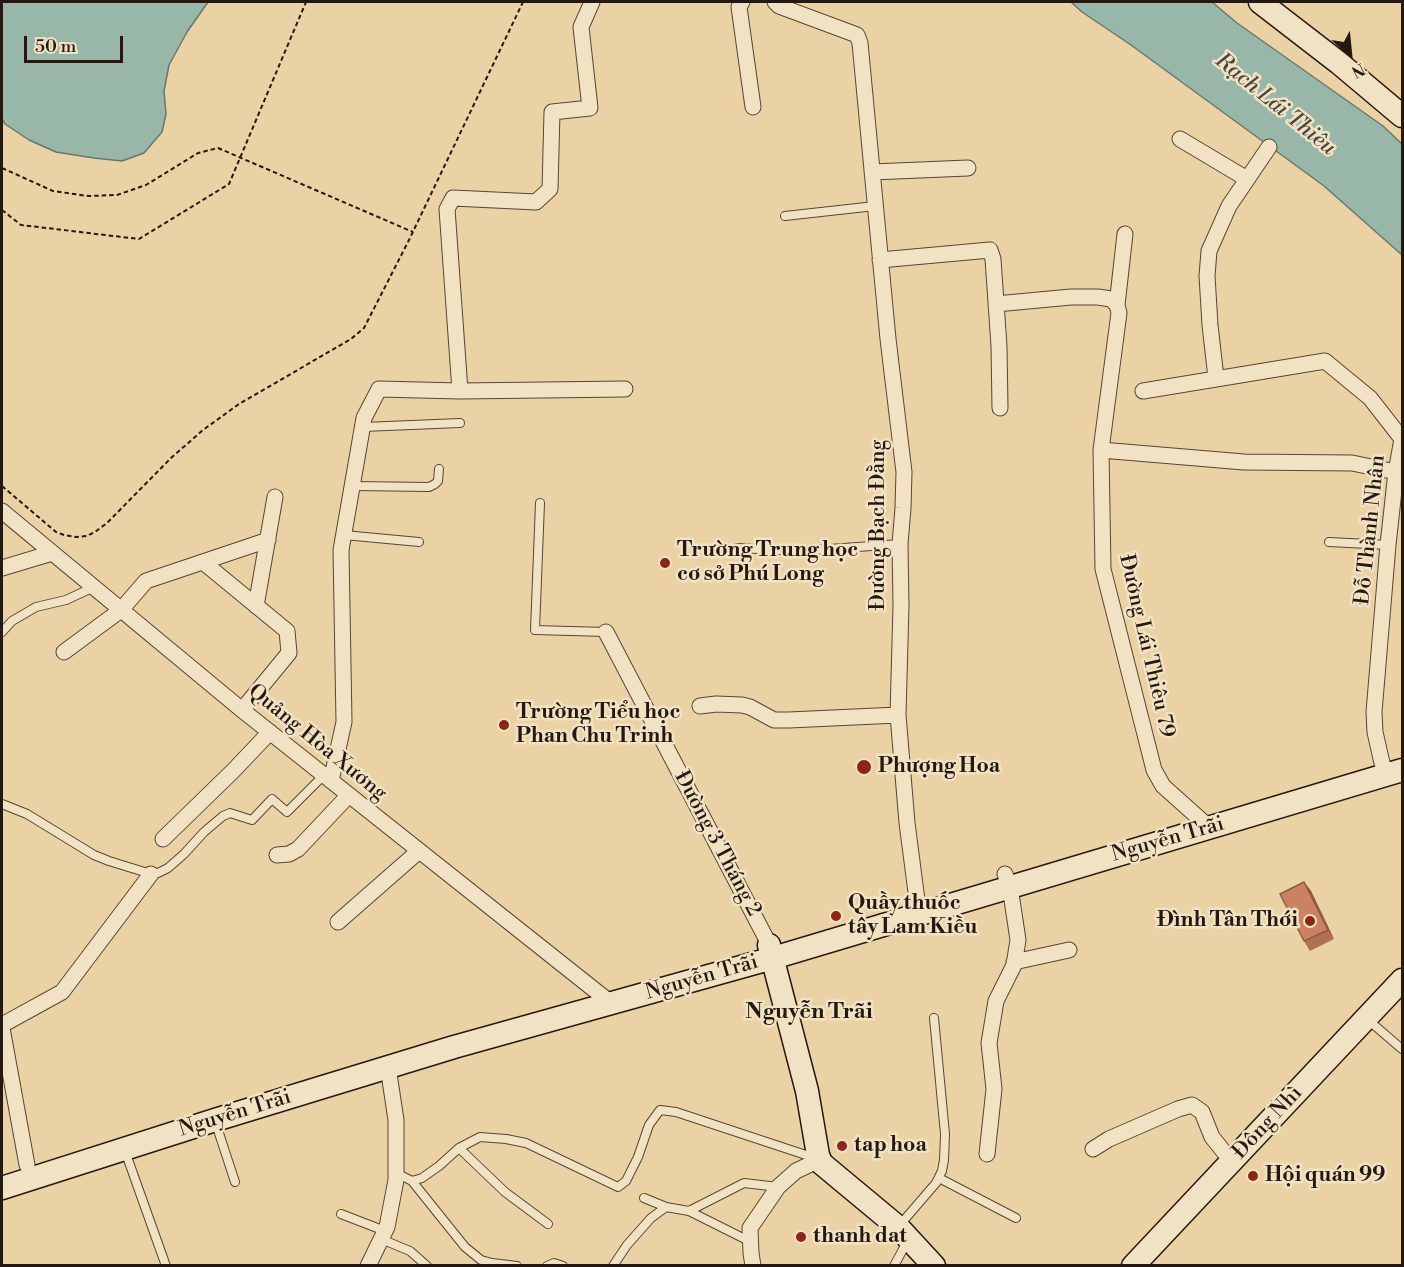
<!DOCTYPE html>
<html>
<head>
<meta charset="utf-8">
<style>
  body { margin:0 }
  #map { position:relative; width:1404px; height:1267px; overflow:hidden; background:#ead2a5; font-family:"Libre Bodoni",serif }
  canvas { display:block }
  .frame { position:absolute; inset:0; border:3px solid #251810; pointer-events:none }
  .north { position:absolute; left:1320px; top:24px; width:60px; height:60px; -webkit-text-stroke:4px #f1e2c4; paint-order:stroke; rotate:153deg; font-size:16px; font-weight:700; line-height:24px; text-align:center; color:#251810 }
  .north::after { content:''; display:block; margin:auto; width:21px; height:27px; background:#251810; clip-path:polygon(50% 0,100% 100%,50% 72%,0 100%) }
  .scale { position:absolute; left:24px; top:36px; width:99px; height:27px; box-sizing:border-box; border:3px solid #251810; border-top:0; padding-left:8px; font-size:18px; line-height:21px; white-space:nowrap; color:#251810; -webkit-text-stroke:4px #f1e2c4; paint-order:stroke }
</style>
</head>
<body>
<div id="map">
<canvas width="1404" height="1267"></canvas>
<div class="frame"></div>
<div class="north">N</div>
<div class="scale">50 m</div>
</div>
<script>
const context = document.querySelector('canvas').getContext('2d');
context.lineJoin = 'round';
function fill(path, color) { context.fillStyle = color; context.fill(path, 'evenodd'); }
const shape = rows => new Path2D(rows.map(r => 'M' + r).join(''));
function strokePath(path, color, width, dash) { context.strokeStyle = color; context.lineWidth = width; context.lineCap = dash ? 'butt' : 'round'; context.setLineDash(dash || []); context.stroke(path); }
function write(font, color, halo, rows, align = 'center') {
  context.font = font + ' "Libre Bodoni",serif'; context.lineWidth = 5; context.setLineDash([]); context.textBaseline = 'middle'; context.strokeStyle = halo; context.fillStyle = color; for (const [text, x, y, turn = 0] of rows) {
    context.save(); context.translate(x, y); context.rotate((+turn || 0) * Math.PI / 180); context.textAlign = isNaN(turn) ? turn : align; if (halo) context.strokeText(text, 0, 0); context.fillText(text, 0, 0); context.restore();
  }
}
const water = shape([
  [2,2,208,2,187,32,169,65,164,91,166,114,162,132,144,153,122,161,94,158,56,152,29,140,5,124,2,119,2,2],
  [1071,2,1212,2,1237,23,1383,126,1402,144,1402,255,1324,186,1131,45,1082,12,1071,2]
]);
fill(water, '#98b7a9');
strokePath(water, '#6a776c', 1.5);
const lane = shape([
  [785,216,875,206],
  [363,427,460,423],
  [353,486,429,487,435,484,438,481,439,469],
  [540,503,535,630,606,632],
  [344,535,419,542],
  [1329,542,1388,545],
  [737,548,801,551,900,544],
  [2,632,12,621,36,607,66,600,94,587],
  [2,804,27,814,94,855,109,861,151,874,158,873,168,868,184,854,204,832,223,816,230,813,252,820,272,799,287,812,324,775],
  [1367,1019,1402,1049],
  [215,1121,235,1182],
  [459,1148,505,1192,548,1224],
  [125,1151,166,1266],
  [396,1173,412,1181,465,1247,481,1260,492,1263,517,1266],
  [939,1178,1016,1218],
  [412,1181,422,1178,439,1166,459,1148,480,1137,506,1139,526,1143,618,1187,626,1181,638,1157,649,1125,660,1110,676,1112,815,1158],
  [644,1198,666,1207],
  [689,1211,751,1242],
  [341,1214,385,1231],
  [899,1226,936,1183,942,1171,944,1160,945,1134,934,1018],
  [381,1239,410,1251,427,1266],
  [547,1266,554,1263,563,1266],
  [613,1266,627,1245,651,1218,666,1207,689,1211,744,1183,778,1187],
  [894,1266,908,1240]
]);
const street = shape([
  [742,2,739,7,753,107],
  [775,2,779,6,857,35,860,43,888,339,904,472,903,508,900,544,901,606,898,715,907,823,917,900],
  [1180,139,1247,179],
  [872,172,968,168],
  [880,260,990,250,993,259,999,346,1000,408],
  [996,304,1071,297,1098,297,1111,299,1117,305,1119,313,1101,450,1103,569,1154,770,1163,786,1210,828],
  [1117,305,1125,234],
  [1216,378,1210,325,1207,276,1209,251,1229,206,1269,147],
  [460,391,447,209,453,198,536,202,550,189,552,112,590,108,581,27,592,2],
  [1143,391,1325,361,1370,398,1402,439,1396,472,1388,545,1374,712,1375,732,1382,763,1387,775],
  [1101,450,1244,462,1352,463,1396,472],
  [2,511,242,710,611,1003],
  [203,562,287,631,289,653,242,710],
  [2,568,52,553],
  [256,606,275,497],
  [606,632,769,944],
  [64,652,121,610,146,581,268,540],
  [700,706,716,704,742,705,750,707,774,720,789,720,898,715],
  [331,781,344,722,341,550,364,418,379,389,460,391,625,389],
  [163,839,233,771,270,732],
  [277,855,289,854,298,849,349,795],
  [338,922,419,851],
  [1014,962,1069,950],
  [2,1025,62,992,151,874],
  [2,1028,27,1165],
  [1093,1149,1109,1139,1178,1109,1192,1105,1202,1112,1212,1137,1232,1162],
  [987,1154,994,1089,989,1043,996,1001,1014,965,1018,940,1010,887,1005,874],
  [368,1266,387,1227,396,1180,396,1120,388,1067],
  [753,1266,751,1253,750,1228,778,1187,796,1171,819,1160]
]);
const secondary = shape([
  [1260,2,1339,63,1402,116],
  [769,945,807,1091,818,1155,821,1163,898,1227,934,1266],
  [2,1188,215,1120,454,1047,773,958,1402,770],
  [1133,1266,1402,980]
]);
strokePath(lane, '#564635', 10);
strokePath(street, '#564635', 17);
strokePath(secondary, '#251810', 25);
strokePath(shape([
  [2,168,53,191,88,196,117,195,146,185,198,153,218,148,413,232],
  [2,210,21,225,139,239,229,184,306,2],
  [2,486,56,532,64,535,76,537,87,536,95,532,107,523,171,458,203,430,239,404,351,339,364,328,409,240,523,2]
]), '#251810', 2, [4.5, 3]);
strokePath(lane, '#f1e2c4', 8);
strokePath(street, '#f1e2c4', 15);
strokePath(secondary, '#f1e2c4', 22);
fill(shape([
  [1304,882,1311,891,1334,939,1310,951,1304,941]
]), '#af7053');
fill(shape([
  [1304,882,1311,891,1334,939,1328,930]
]), '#8e5b44');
const building = shape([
  [1304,882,1328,930,1304,941,1280,894,1304,882]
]);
fill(building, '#cb8261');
strokePath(building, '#8e5b44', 1.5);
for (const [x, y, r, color] of [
  [665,563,6,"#8f2418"],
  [504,725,6,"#8f2418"],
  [864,767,8,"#8f2418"],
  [836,916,6,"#8f2418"],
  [1310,921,6,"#8f2418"],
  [842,1146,6,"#8f2418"],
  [1253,1176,6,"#8f2418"],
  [801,1237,6,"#8f2418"]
]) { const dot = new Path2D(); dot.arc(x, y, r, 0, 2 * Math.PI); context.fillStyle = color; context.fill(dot); strokePath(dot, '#f1e2c4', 2); }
write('21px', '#251810', '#f1e2c4', [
  ["Đường Bạch Đằng",879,525,-90],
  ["Đỗ Thành Nhân",1371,530,-84],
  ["Đường Lái Thiêu 79",1146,646,77],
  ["Quảng Hòa Xương",317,743,39],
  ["Nguyễn Trãi",1168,840,-16],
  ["Đường 3 Tháng 2",717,844,62],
  ["Nguyễn Trãi",702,978,-16],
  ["Nguyễn Trãi",235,1114,-17],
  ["Đông Nhì",1268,1123,-47]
]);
write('bold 21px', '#251810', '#f1e2c4', [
  ["Trường Trung học",677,551],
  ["cơ sở Phú Long",677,575],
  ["Trường Tiểu học",516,713],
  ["Phan Chu Trinh",516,737],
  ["Phượng Hoa",878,767],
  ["Quầy thuốc",848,904],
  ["tây Lam Kiều",848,928],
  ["Đình Tân Thới",1298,921,"right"],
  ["tap hoa",854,1146],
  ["Hội quán 99",1265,1176],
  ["thanh dat",813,1237]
], 'left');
write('italic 22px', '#48483e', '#f1e2c4', [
  ["Rạch Lái Thiêu",1275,105,39]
]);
write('bold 22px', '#251810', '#f1e2c4', [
  ["Nguyễn Trãi",809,1013]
]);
</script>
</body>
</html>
